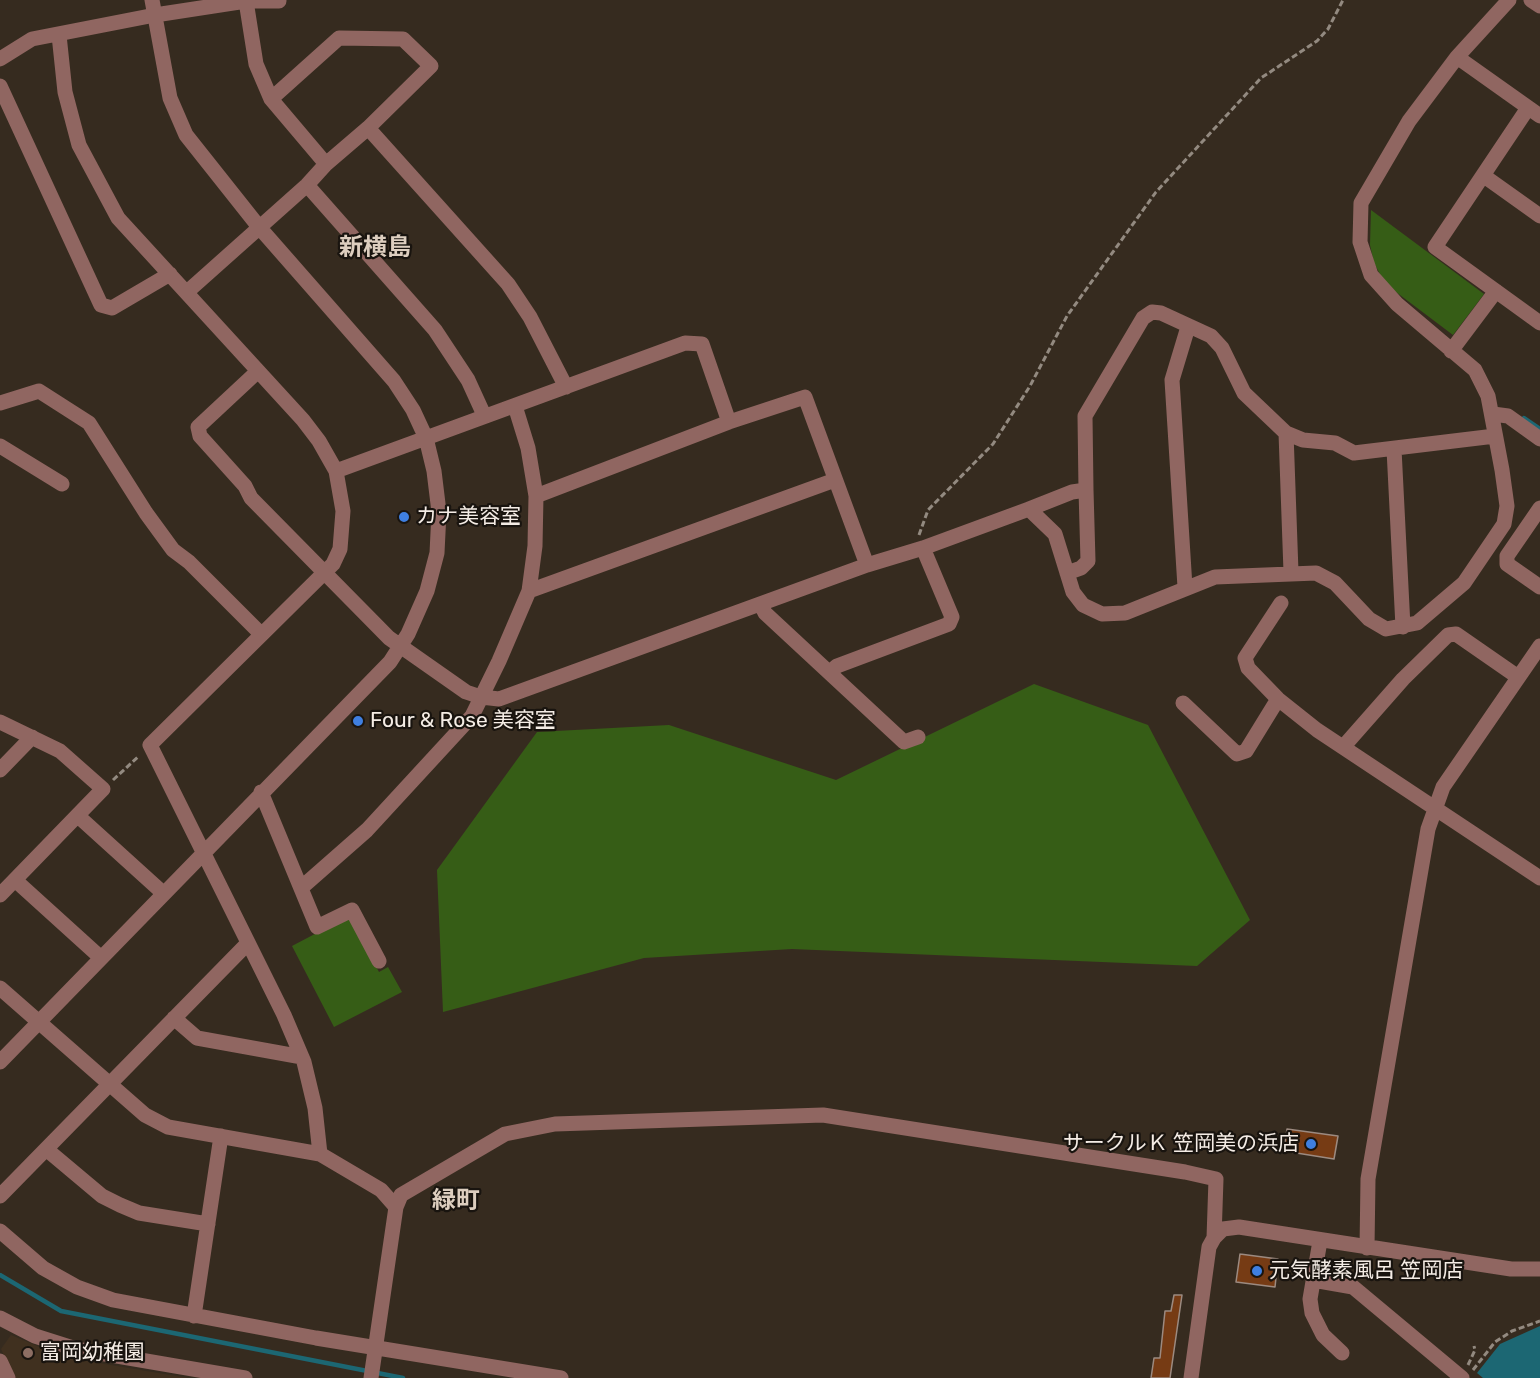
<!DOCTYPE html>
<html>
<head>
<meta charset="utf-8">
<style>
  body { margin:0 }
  canvas { display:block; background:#362b1f }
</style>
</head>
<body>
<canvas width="1540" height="1378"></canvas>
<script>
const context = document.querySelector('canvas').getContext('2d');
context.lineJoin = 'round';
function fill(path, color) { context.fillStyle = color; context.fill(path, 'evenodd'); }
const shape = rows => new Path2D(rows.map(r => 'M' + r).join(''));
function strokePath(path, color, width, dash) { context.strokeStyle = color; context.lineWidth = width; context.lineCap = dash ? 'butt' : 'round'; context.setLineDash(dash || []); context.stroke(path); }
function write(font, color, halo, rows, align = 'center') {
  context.font = font + ' Rubik,"Noto Sans JP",sans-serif'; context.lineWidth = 4.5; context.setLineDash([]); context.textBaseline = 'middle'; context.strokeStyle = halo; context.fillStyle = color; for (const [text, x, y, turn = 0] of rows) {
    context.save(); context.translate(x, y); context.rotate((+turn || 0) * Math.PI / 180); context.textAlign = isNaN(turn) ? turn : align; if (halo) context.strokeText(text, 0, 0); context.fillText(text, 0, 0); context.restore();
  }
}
fill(shape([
  [11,1335,63,1357,188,1378,15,1378,1,1349]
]), '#40301f');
fill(shape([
  [1371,210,1484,294,1453,335,1392,289,1381,276,1374,263,1370,245],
  [1034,684,1148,725,1250,920,1197,966,792,949,644,958,443,1012,437,870,537,732,669,725,836,780],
  [349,916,379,972,388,967,402,992,334,1027,292,946]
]), '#365d16');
fill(shape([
  [1540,1326,1540,1378,1483,1378,1477,1373,1500,1344]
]), '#1c6773');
strokePath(shape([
  [1524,418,1540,429],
  [0,1275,61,1311,403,1378]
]), '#1c6773', 4.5);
const building = shape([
  [1287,1129,1338,1136,1334,1159,1284,1151,1287,1129],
  [1240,1254,1278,1259,1275,1287,1236,1282,1240,1254],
  [1174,1295,1182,1295,1170,1378,1151,1378,1154,1358,1160,1358,1165,1311,1171,1311,1174,1295]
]);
fill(building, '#763b14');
strokePath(building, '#9c8a80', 1.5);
strokePath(shape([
  [919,535,928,510,993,444,1030,386,1067,316,1156,192,1261,78,1317,41,1328,29,1343,0],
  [113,780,139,756],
  [1468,1365,1475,1350,1474,1346],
  [1473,1370,1495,1342,1512,1331,1540,1321]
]), '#938a80', 3, [6, 3]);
strokePath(shape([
  [1531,0,1540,6],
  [246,1,256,64,271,99,326,164],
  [59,35,65,92,79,145,118,218,303,420,319,441,336,471,343,511,340,549,333,564,150,745,284,1015,304,1062,315,1108,320,1154],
  [1457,57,1540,116],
  [0,59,32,39,155,15,246,1,279,1],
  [0,86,101,305,112,308,170,274],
  [1528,108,1435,247,1540,323],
  [368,128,508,284,530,317,566,387],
  [1484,176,1540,216],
  [307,185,435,330,468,380,484,415],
  [187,292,307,185,326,164,368,128,431,66,403,39,339,38,271,99],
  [1451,351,1496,291],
  [257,372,198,427,200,436,245,486,251,498,389,638,466,692,481,697,499,699,867,565,923,548,1029,509,1055,534,1073,592,1083,605,1102,614,1125,613,1215,577,1316,573,1335,583,1369,619,1386,629,1417,623,1464,583,1504,524,1507,506,1502,470,1488,396,1475,370,1397,304,1371,275,1360,242,1361,203,1409,121,1457,57,1509,0],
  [0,403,39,391,89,423,146,513,173,550,189,562,261,634],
  [1493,414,1508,416,1540,439],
  [1286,433,1291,572],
  [0,446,62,484],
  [1394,449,1403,627],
  [336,471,685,343,702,344,729,422],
  [536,496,729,422,805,397,867,565],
  [1540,508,1507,556,1507,564,1540,587],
  [1029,509,1072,492,1086,490,1085,416,1143,318,1152,312,1161,313,1211,336,1222,348,1244,393,1286,433,1303,440,1335,443,1354,453,1495,436],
  [1067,573,1081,568,1088,561,1086,490],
  [1185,587,1172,380,1188,327],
  [529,591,835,480],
  [1281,603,1245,658,1248,668,1278,699,1317,730,1540,878],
  [761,605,765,613,904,742,918,737],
  [830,672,837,666,949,624,952,617,923,548],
  [1183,703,1237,754,1246,751,1278,699],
  [0,722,60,751,103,789,0,895],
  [1344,746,1403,679,1448,635,1456,634,1518,677],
  [0,770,32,737],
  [261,792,317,927,352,910,379,961],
  [78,816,163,893],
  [15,880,100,957],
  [301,888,367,830,472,716,499,661,529,591,535,546,536,496,528,448,515,406],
  [0,988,145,1115,168,1127,320,1154,381,1190,396,1207],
  [174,1018,197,1038,302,1057],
  [0,1062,390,662,408,634,427,591,437,553,439,512,434,471,426,438,413,410,394,381,259,227,186,135,170,98,152,0],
  [46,1149,102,1196,120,1205,139,1213,208,1224],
  [0,1196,247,944],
  [0,1231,43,1268,77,1287,113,1300,316,1338,561,1378],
  [1320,1241,1310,1299,1312,1313,1323,1335,1342,1353],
  [1367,1248,1368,1179,1428,829,1443,787,1540,646],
  [1313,1280,1353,1287,1462,1378],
  [194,1316,221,1136],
  [0,1318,35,1336,76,1349,245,1378],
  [0,1361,8,1378],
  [371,1378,396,1207,401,1195,505,1134,555,1124,823,1115,1185,1172,1216,1179,1214,1238],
  [1191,1378,1209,1247,1214,1238,1223,1229,1239,1227,1511,1269,1540,1269]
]), '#906661', 15);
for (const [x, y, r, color] of [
  [404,517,6,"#3f7fe0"],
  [358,721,6,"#3f7fe0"],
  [1311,1144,6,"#3f7fe0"],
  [1257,1271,6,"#3f7fe0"],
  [28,1353,6,"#8d6e63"]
]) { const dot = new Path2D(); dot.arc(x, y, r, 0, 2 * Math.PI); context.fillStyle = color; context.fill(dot); strokePath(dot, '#19140f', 2); }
write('21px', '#f4ece5', '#19140f', [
  ["カナ美容室",416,517],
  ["Four & Rose 美容室",370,721],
  ["サークルＫ 笠岡美の浜店",1299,1144,"right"],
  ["元気酵素風呂 笠岡店",1269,1271],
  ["富岡幼稚園",40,1353]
], 'left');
write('bold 24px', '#ddcebf', '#19140f', [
  ["新横島",375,248],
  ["緑町",456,1201]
]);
</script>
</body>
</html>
